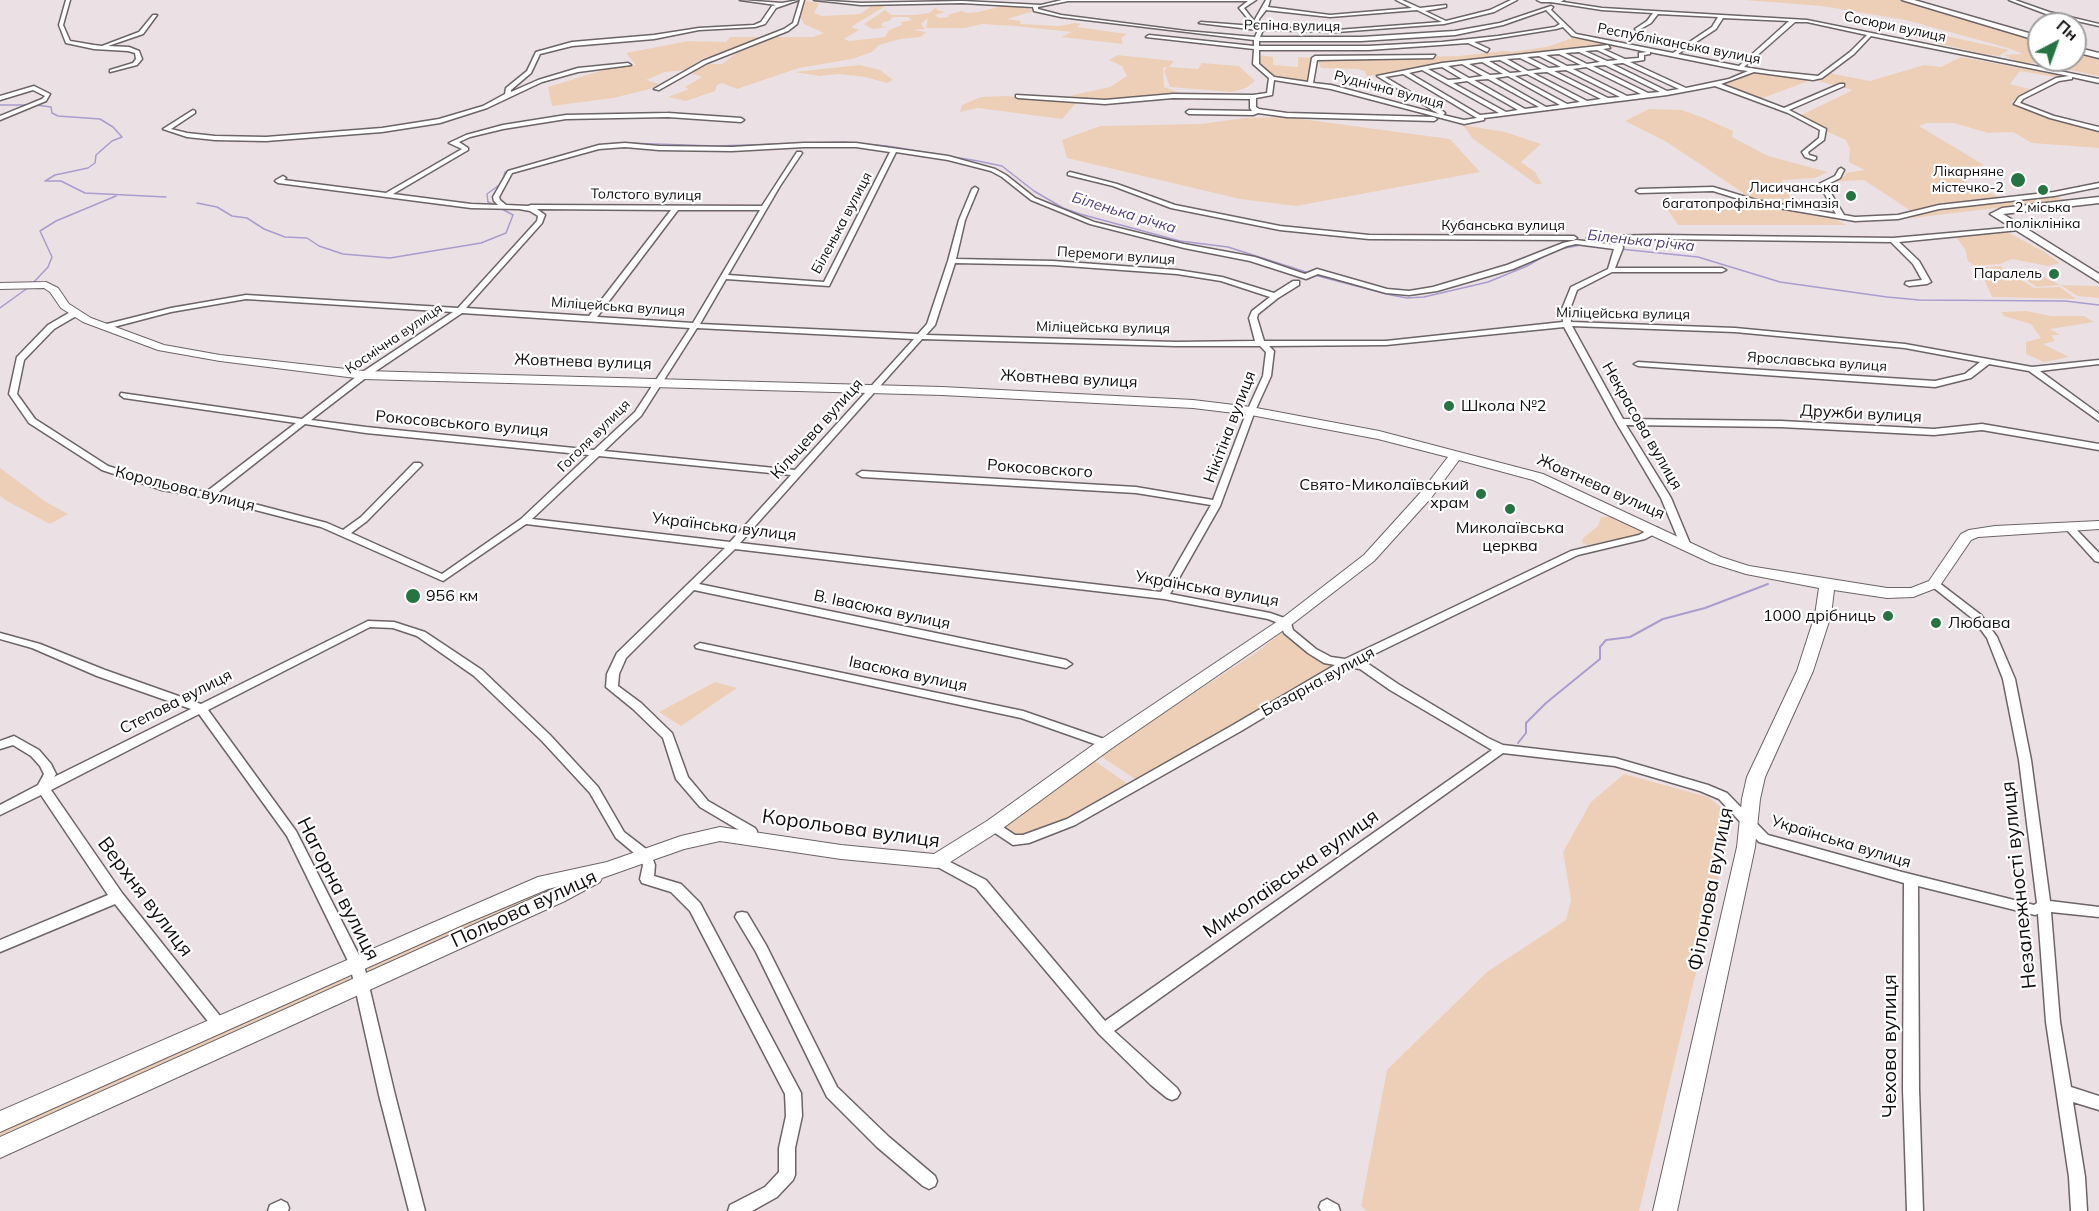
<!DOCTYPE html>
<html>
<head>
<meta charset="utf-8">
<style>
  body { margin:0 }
  #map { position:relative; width:2099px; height:1211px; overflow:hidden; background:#ebe1e4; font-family:Mulish,sans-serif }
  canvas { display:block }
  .north { position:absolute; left:2027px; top:12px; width:60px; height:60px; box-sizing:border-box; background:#fff; border:2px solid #a09f9f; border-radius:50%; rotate:41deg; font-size:16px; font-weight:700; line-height:24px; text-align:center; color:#120e0f }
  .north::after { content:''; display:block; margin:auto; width:21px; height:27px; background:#277443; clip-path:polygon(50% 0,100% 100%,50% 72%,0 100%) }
</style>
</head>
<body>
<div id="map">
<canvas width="2099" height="1211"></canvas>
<div class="north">Пн</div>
</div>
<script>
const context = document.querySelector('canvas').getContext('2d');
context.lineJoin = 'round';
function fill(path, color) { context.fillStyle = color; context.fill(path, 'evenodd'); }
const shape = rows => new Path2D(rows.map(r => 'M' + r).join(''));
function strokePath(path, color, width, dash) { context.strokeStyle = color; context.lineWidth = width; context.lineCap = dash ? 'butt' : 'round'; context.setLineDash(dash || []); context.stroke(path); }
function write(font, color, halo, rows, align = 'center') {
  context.font = font + ' Mulish,sans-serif'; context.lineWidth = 4.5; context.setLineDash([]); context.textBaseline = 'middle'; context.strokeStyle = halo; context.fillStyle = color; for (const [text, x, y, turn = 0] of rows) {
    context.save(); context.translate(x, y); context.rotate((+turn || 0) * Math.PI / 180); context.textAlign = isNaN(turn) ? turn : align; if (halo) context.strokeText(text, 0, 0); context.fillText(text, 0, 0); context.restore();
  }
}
fill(shape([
  [1744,0,1902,0,2039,41,2039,60,2083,58,2079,56,2075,58,2075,51,2099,58,2099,76,2037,63,2020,63,2004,55,2023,54,2008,48,1906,20,1822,6],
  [806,1,819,3,814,13,822,16,860,14,873,5,887,5,851,27,859,30,844,39,850,41,885,37,889,30,902,25,901,22,912,20,908,17,893,17,889,21,883,22,881,26,888,27,872,29,864,24,885,10,891,15,914,15,929,13,936,7,937,10,945,12,935,15,939,18,949,17,948,15,961,11,967,13,979,12,1006,5,1023,6,1034,11,1007,19,1021,21,1020,24,1059,26,1075,23,1081,24,1077,27,1127,34,1121,38,1123,44,1061,37,1072,32,1015,26,982,24,965,28,926,28,928,18,921,24,925,29,913,30,926,32,921,37,900,39,879,45,872,52,852,59,799,68,737,89,722,83,717,85,715,91,686,101,668,97,689,89,685,87,702,77,691,73,709,64,722,64,735,54,777,37,813,37,824,33,804,24,800,17],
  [1928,29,1938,34,2009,50,1999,56,1983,54,1912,37],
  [730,37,761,37,727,52,704,58,684,70,665,72,646,80,659,84,650,89,613,98,552,106,548,87,610,68,636,65,626,53,688,41,726,42],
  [1576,37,1615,47,1367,76,1365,71,1357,69,1321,68,1319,63,1319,59,1459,56,1504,51,1512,52,1546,47],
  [1118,55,1174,61,1169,67,1198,69,1202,63,1239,66,1255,81,1246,88,1232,92,1170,87,1164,71,1167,68,1163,67,1164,87,1183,94,1118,99,1070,99,1073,95,1110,87,1127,76,1122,66,1109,60],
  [1261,55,1273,57,1273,65,1298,67,1298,57,1312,58,1308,82,1274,78,1258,64],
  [1961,57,2063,76,2055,77,2020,71,2010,84,2033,90,2011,102,2042,115,2099,130,2099,148,2032,143,2013,132,1988,133,1954,123,1927,123,1919,126,1984,165,1949,173,1999,197,1911,211,1864,180,1826,182,1845,176,1846,173,1865,170,1849,162,1850,149,1846,140,1795,118,1853,90,1815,80,1824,78,1829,73,1870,81,1924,65,1941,67],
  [860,65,880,70,893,80,887,83,865,77,838,74,820,76,794,72],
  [1757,72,1811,80,1760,99,1722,85],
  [1005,96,1038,99,1077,102,1062,119,978,108,960,112,962,105,981,97],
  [1649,109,1682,110,1704,118,1733,131,1732,137,1768,156,1828,172,1815,178,1782,180,1790,197,1847,225,1678,225,1666,207,1755,207,1742,192,1665,141,1625,121],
  [1286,117,1450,139,1480,172,1296,206,1240,199,1067,158,1062,140,1100,126,1201,124,1244,118],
  [1463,125,1505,132,1541,144,1521,162,1535,172,1542,184,1536,184,1472,138],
  [2056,196,2064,200,1912,218,1907,215,1938,208],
  [2007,232,2043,251,2060,263,2048,266,2012,259,2000,264,1975,266,1968,261,1965,249,1956,237],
  [2000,266,2034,288,2060,287,2076,299,1992,297,1979,268],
  [2015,269,2023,274,2037,273,2060,285,2096,286,2099,287,2099,298,2078,296,2060,285,2037,287,2010,270],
  [2026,311,2051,316,2084,316,2094,322,2050,329,2060,335,2051,335,2055,341,2043,344,2069,357,2044,362,2026,354,2026,342,2041,338,2031,324,2004,316,2001,312],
  [0,468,46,502,68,514,50,524,7,501,0,496],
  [1601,517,1617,517,1644,529,1642,533,1628,537,1588,545,1582,543,1583,538,1598,526],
  [1281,633,1337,664,1138,781,1099,755,1257,652],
  [715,682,737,688,681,726,659,712],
  [1093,760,1131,786,1066,820,1023,838,1012,835,1001,826],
  [1624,774,1708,797,1733,817,1639,1211,1367,1211,1361,1206,1387,1070,1487,972,1566,920,1571,900,1563,852,1591,802],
  [556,885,563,887,367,972,369,964],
  [345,975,349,976,351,980,0,1142,0,1126]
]), '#edcfb7');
strokePath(shape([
  [0,105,30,105],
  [36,105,51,107,52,113,58,116,100,119,113,127,122,137,112,141,96,155,95,163,88,168,55,175,45,181,61,181,85,193,166,197],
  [625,143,715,146,844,142,887,146,978,161,1002,166,1034,191,1063,208,1080,214,1180,241,1228,247,1309,273],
  [532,164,590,148],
  [197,203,217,207,232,216,247,218,264,229,285,237,307,238,319,246,343,254,390,258,481,243,506,233,513,215,502,209],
  [497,206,488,202,487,194,502,183,505,172,509,171],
  [1314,275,1391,295,1407,298,1424,297,1488,282,1527,266,1555,250,1581,245,1698,257,1780,282,1887,297,1919,300,2065,301,2099,305],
  [33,283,48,267,52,257,40,231,56,221,116,196],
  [0,308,29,287]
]), '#a99cce', 1.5);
strokePath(shape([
  [1518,743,1526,733,1526,723,1546,703,1600,659,1600,647,1606,640,1630,637,1663,619,1705,608,1768,584]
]), '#a99cce', 2);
const street = shape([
  [66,0,70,0,63,25,70,41,94,45,102,46,139,32,153,15,157,15,143,34,108,46,129,47,139,51,142,59,137,65,110,72,110,70,133,63,136,59,135,53,128,51,94,49,66,43,59,25,66,0],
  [740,0,782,3,799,0,776,8,765,24,755,27,699,30,654,39,572,46,540,54,531,73,511,90,511,92,538,80,578,68,628,63,631,65,578,72,542,82,487,108,440,123,382,132,266,141,215,140,187,137,163,129,193,110,195,111,195,113,171,129,187,133,215,136,266,137,382,128,439,119,483,106,505,94,506,88,527,71,536,52,572,42,654,35,699,28,754,25,761,22,772,6,776,5,740,0],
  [800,0,804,0,797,24,788,31,707,63,659,90,654,89,703,61,784,29,793,23,800,0],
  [814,0,861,3,962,1,1041,5,1062,0,1256,0,1244,8,1254,21,1266,0,1270,0,1268,7,1330,15,1412,8,1396,0,1402,0,1420,8,1446,5,1446,7,1425,11,1446,21,1490,10,1511,0,1517,0,1494,12,1444,24,1337,32,1263,30,1260,37,1361,37,1455,31,1500,23,1551,6,1553,7,1551,10,1576,34,1673,53,1712,27,1718,17,1658,14,1651,23,1637,31,1635,29,1647,21,1653,13,1602,10,1538,0,1550,0,1602,8,1807,20,2099,79,2099,83,2072,77,2072,79,2059,81,2023,99,2020,103,2054,116,2099,127,2099,131,2050,118,2014,104,2019,97,2056,78,2069,76,1871,36,1854,54,1822,78,1813,80,1754,72,1721,84,1784,108,1840,84,1844,84,1844,86,1789,110,1826,129,1824,140,1808,152,1809,155,1816,157,1816,159,1814,160,1805,157,1802,152,1819,138,1820,130,1788,113,1715,86,1667,95,1484,118,1484,120,1464,124,1331,89,1274,80,1272,95,1256,98,1256,107,1259,109,1287,113,1434,117,1437,119,1434,121,1287,117,1258,113,1253,115,1189,114,1186,112,1189,110,1252,111,1250,108,1250,99,1173,98,1105,104,1018,98,1016,97,1016,95,1105,100,1173,94,1253,95,1267,93,1269,78,1253,64,1254,49,1146,37,1149,35,1254,46,1254,40,1061,17,1034,11,1033,7,962,3,861,5,814,0],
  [1068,1,1248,1,1239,8,1254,26,1201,22,1199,23,1258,30,1255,37,1186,31,1061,15,1038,9,1038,7,1068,1],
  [1266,10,1330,17,1417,10,1442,22,1337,30,1261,27,1259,25,1259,19,1266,10],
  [1546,10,1560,24,1555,27,1498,36,1442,42,1368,46,1259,46,1259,41,1361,41,1455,35,1503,25,1546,10],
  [1723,18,1789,21,1739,66,1678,54,1716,29,1723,18],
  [1795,22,1807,22,1867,35,1850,52,1818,76,1769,71,1744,67,1795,22],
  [1563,27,1572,36,1647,52,1639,53,1639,58,1625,59,1603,49,1610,48,1608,45,1442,63,1377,76,1439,114,1331,85,1313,83,1317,60,1433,58,1435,55,1315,56,1312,58,1308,82,1274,77,1259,64,1259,50,1368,50,1468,43,1487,52,1489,49,1474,42,1556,29,1563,27],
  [1597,50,1618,60,1607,61,1585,51,1597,50],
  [1579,52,1600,62,1587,64,1565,53,1579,52],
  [1650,52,1740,70,1748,71,1729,79,1686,88,1630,62,1644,60,1644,55,1650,54,1650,52],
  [1559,54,1581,65,1567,66,1546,55,1559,54],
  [1539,56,1561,67,1549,68,1527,57,1539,56],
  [1520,58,1542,69,1528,71,1507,59,1520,58],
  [1500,60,1522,72,1510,73,1489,61,1500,60],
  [1482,62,1503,74,1490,75,1469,64,1482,62],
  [1623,63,1679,89,1667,91,1612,64,1623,63],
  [1462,64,1483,76,1469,78,1448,66,1462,64],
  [1605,65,1660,92,1648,93,1593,66,1605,65],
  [1442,67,1462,79,1448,80,1428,69,1442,67],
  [1586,67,1641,94,1627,96,1573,69,1586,67],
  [1422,70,1445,83,1499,113,1480,115,1409,73,1422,70],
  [1566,70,1620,97,1608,98,1554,71,1566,70],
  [1547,72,1601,99,1587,101,1533,73,1547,72],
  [1403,74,1477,118,1464,120,1443,115,1445,113,1444,112,1385,77,1403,74],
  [1527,74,1580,102,1567,104,1515,76,1527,74],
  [1508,76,1560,105,1546,107,1495,78,1508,76],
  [1488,79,1539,107,1525,109,1474,80,1488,79],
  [1467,81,1518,110,1506,112,1453,83,1467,81],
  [2009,0,2015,0,2049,12,2099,24,2099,26,2046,14,2009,0],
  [34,86,50,94,46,101,0,120,0,116,42,99,45,96,33,90,0,100,0,96,34,86],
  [668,113,741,118,744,120,741,122,668,117,566,119,503,129,470,137,459,142,468,148,468,150,393,194,471,204,498,205,494,201,493,197,508,171,599,145,625,143,659,146,732,147,804,143,856,143,948,156,995,169,1006,175,1035,198,1094,222,1184,244,1255,257,1305,274,1317,269,1387,289,1409,291,1433,287,1507,265,1563,243,1576,240,1616,245,1618,242,1622,242,1623,248,1615,268,1722,268,1726,270,1722,272,1612,272,1577,290,1570,309,1571,322,1735,328,1905,344,2032,367,2099,360,2099,364,2040,371,2099,414,2099,421,2029,371,1989,364,1971,378,1935,387,1638,366,1634,364,1638,362,1935,381,1965,374,1980,362,1905,348,1735,332,1572,326,1623,419,1781,421,1934,429,1982,424,2099,444,2099,450,1982,430,1934,435,1781,427,1626,425,1671,498,1691,546,1686,549,1681,546,1661,498,1616,422,1564,327,1386,345,1269,346,1274,351,1271,376,1255,411,1220,506,1170,594,1270,613,1290,620,1293,630,1316,649,1331,657,1345,659,1571,551,1639,535,1652,528,1658,528,1660,530,1658,532,1645,539,1578,555,1358,662,1367,663,1398,684,1488,738,1503,745,1615,758,1708,785,1727,793,1768,835,1902,872,2034,905,2037,903,2019,760,2003,679,1987,638,1973,619,1929,584,1934,581,1938,582,1981,615,1997,637,2015,679,2031,760,2050,901,2099,907,2099,917,2051,912,2060,1022,2071,1087,2099,1096,2099,1110,2073,1102,2085,1177,2087,1211,2071,1211,2069,1177,2046,1022,2038,914,2035,915,1918,886,1919,1089,1923,1211,1907,1211,1903,1089,1904,883,1759,842,1719,799,1700,791,1615,766,1503,753,1114,1031,1177,1088,1180,1093,1177,1098,1172,1100,1167,1098,1151,1085,1099,1034,976,888,932,864,931,861,932,858,937,856,942,858,986,880,1105,1021,1492,750,1390,690,1360,669,1348,667,1241,731,1075,825,1029,843,1013,845,989,829,987,826,989,823,993,821,997,823,1015,835,1023,835,1067,819,1233,725,1335,665,1324,663,1308,653,1284,633,1281,624,1268,619,1164,599,735,549,699,584,1066,660,1072,664,1066,668,694,590,626,658,619,674,618,686,641,703,672,733,688,777,708,801,755,828,757,831,756,838,755,841,750,843,745,841,744,838,744,833,700,807,676,779,663,738,633,709,606,687,607,674,617,653,725,548,526,524,443,581,321,527,213,499,162,490,102,470,29,423,9,394,17,357,48,325,72,311,78,311,78,315,54,329,24,360,17,394,35,419,108,466,167,485,206,492,296,423,124,398,120,395,121,393,302,419,361,373,453,312,246,299,171,312,106,329,102,327,103,325,171,308,246,295,458,308,537,221,538,216,530,211,519,209,471,208,278,183,275,181,276,180,283,176,286,178,284,180,386,193,462,149,449,143,466,135,503,125,566,115,668,113],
  [625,147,659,150,732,151,804,147,856,147,890,152,824,282,728,275,780,186,802,153,801,152,797,152,762,206,531,205,528,206,506,205,500,200,499,197,512,173,599,149,625,147],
  [896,152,948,160,991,171,1002,177,1031,200,1090,224,1184,248,1250,261,1306,279,1318,274,1386,293,1409,295,1437,291,1513,269,1567,246,1576,244,1614,249,1608,269,1571,287,1562,309,1563,322,1386,341,1264,341,1257,318,1258,314,1278,298,1299,285,1299,281,1293,281,1274,293,1222,277,1177,270,1053,261,956,259,965,220,978,189,975,187,972,189,959,220,948,261,927,324,918,334,700,324,726,279,829,286,896,152],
  [537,209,671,210,589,316,466,308,542,223,545,215,537,209],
  [678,210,760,210,693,323,597,317,678,210],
  [955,263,1053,265,1177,274,1221,281,1270,297,1252,311,1249,318,1255,341,1176,342,926,335,935,325,955,263],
  [462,313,690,328,635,412,594,450,366,427,311,420,367,377,462,313],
  [697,328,914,339,795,470,604,451,641,416,697,328],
  [922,339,1176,346,1260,346,1266,352,1263,376,1247,411,1213,500,1136,487,862,471,857,474,862,477,1136,493,1211,505,1161,592,740,543,922,339],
  [305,424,366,433,589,455,521,519,442,574,351,533,367,521,420,467,422,465,420,463,414,463,361,517,343,530,327,523,216,494,305,424],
  [599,456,791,475,730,542,532,519,599,456],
  [1841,168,1844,170,1840,178,1826,185,1844,215,1855,217,1898,215,1939,205,2054,192,2099,183,2099,187,2054,196,1939,209,1898,219,1855,221,1755,204,1713,191,1639,193,1636,191,1639,189,1713,187,1756,200,1836,214,1819,184,1835,176,1839,169,1841,168],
  [1070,172,1117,184,1175,205,1280,226,1369,235,1574,236,1577,238,1574,240,1369,239,1280,230,1171,208,1113,186,1068,175,1068,173,1070,172],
  [2017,227,2020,229,2019,230,1899,242,1919,261,1931,282,1927,284,1909,286,1905,284,1906,282,1922,280,1913,264,1891,242,1658,239,1590,240,1587,238,1590,236,1658,235,1893,238,2017,227],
  [2069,524,2072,525,2099,553,2099,562,2095,561,2066,529,2064,527,2069,524],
  [368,621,394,622,425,632,482,670,550,735,598,787,624,832,650,852,655,865,654,876,681,884,700,903,801,1093,802,1116,795,1148,795,1175,793,1180,777,1197,752,1211,728,1211,730,1205,765,1187,779,1172,779,1148,786,1116,785,1094,690,911,671,892,642,883,640,879,643,865,640,858,616,838,590,793,542,741,474,676,417,636,393,628,370,627,208,710,296,831,364,965,395,1095,425,1211,409,1211,379,1095,350,965,287,836,199,714,51,790,122,893,224,1021,226,1025,224,1029,219,1031,214,1029,115,904,0,952,0,940,108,895,41,795,0,815,0,805,38,785,44,774,40,766,31,756,13,745,0,749,0,741,14,736,39,750,51,764,56,774,54,777,191,709,97,676,32,648,0,639,0,633,40,644,105,670,201,704,368,621],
  [700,643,1023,711,1110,741,1112,744,1110,747,1106,748,1021,718,696,648,695,646,700,643],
  [742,912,747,913,766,945,837,1087,889,1137,935,1176,937,1181,935,1186,929,1189,923,1186,877,1147,827,1097,756,952,735,917,737,913,742,912],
  [1327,1199,1338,1205,1340,1211,1321,1211,1319,1207,1321,1202,1327,1199],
  [281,1200,287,1203,289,1208,288,1211,268,1211,270,1205,281,1200]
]);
const secondary = shape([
  [46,282,58,288,69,304,91,318,164,345,220,355,364,371,942,387,1193,400,1251,407,1379,431,1543,474,1721,557,1749,566,1887,588,1911,588,1929,581,1961,534,1969,530,1995,526,2099,521,2099,529,1978,537,1971,540,1939,587,1913,597,1887,598,1834,590,1831,615,1813,671,1765,777,1760,799,1755,847,1677,1211,1653,1211,1737,847,1742,799,1747,777,1797,671,1815,615,1819,588,1746,574,1711,563,1533,480,1459,460,1431,498,1374,561,1291,625,1112,748,999,831,944,866,937,868,841,859,720,841,684,849,602,878,600,882,565,901,0,1158,0,1137,560,886,548,889,467,923,0,1132,0,1111,538,877,607,862,681,836,720,827,841,845,934,854,987,821,1100,740,1281,619,1364,555,1421,492,1448,457,1378,439,1251,415,1193,408,942,395,364,379,220,361,158,350,83,322,61,308,50,292,44,288,0,289,0,283,46,282]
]);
const primary = shape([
  [1537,0,1564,0,1560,2,1541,2,1537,0],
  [1902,0,1914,0,2039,36,2039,41,1902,0],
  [2075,47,2099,53,2099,58,2075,52,2075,47],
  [2099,197,2099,203,2003,214,2099,274,2099,282,1990,214,2002,208,2099,197]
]);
strokePath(street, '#6c6466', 3);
strokePath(secondary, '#6c6466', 2);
strokePath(primary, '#6c6466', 3);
fill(street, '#fff');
fill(secondary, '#fff');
fill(primary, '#fff');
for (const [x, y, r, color] of [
  [2018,180,8,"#277443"],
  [2043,190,6,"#277443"],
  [1851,196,6,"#277443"],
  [2054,274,6,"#277443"],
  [1449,406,6,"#277443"],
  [1481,494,6,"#277443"],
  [1510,509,6,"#277443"],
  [413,596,8,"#277443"],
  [1888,616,6,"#277443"],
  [1936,623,6,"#277443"]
]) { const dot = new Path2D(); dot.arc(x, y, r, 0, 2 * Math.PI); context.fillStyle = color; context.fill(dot); strokePath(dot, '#fff', 2); }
write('14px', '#120e0f', '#fff', [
  ["Рєпіна вулиця",1292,26,1],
  ["Сосюри вулиця",1895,27,12],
  ["Республіканська вулиця",1679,44,11],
  ["Руднічна вулиця",1389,90,15],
  ["Толстого вулиця",646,195,1],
  ["Біленька вулиця",842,223,-62],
  ["Кубанська вулиця",1503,226],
  ["Перемоги вулиця",1116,256,4],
  ["Міліцейська вулиця",618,307,4],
  ["Міліцейська вулиця",1623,314,1],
  ["Міліцейська вулиця",1103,328,1],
  ["Космічна вулиця",394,339,-34],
  ["Ярославська вулиця",1817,362,4],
  ["Гоголя вулиця",594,436,-45]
]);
write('14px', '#120e0f', '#fff', [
  ["Лікарняне",2004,172],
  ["містечко-2",2004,188],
  ["Лисичанська",1839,188],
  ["багатопрофільна гімназія",1839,204],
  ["2 міська",2043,208,"center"],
  ["поліклініка",2043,224,"center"],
  ["Паралель",2042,274]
], 'right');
write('italic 15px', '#503c7b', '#fff', [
  ["Біленька річка",1124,213,17],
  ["Біленька річка",1641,241,6]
]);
write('16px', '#120e0f', '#fff', [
  ["Жовтнева вулиця",583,362,2],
  ["Жовтнева вулиця",1069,379,3],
  ["Дружби вулиця",1861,414,3],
  ["Рокосовського вулиця",462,424,5],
  ["Некрасова вулиця",1642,426,60],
  ["Нікітіна вулиця",1230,427,-69],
  ["Кільцева вулиця",817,429,-48],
  ["Рокосовского",1040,469,4],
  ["Жовтнева вулиця",1601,487,24],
  ["Корольова вулиця",185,489,14],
  ["Українська вулиця",724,527,7],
  ["Українська вулиця",1207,589,10],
  ["В. Івасюка вулиця",882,610,12],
  ["Івасюка вулиця",908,674,12],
  ["Базарна вулиця",1318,682,-29],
  ["Степова вулиця",176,702,-27],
  ["Українська вулиця",1841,842,17]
]);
write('16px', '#120e0f', '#fff', [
  ["Школа №2",1461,406],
  ["Свято-Миколаївський",1469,485,"right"],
  ["храм",1469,503,"right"],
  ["Миколаївська",1510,528,"center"],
  ["церква",1510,546,"center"],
  ["956 км",426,596],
  ["1000 дрібниць",1876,616,"right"],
  ["Любава",1948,623]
], 'left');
write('20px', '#120e0f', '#fff', [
  ["Корольова вулиця",851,829,8],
  ["Миколаївська вулиця",1291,874,-35],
  ["Незалежності вулиця",2019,885,-96],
  ["Нагорна вулиця",338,889,63],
  ["Філонова вулиця",1711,889,-79],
  ["Верхня вулиця",145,897,53],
  ["Польова вулиця",524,909,-25],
  ["Чехова вулиця",1890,1046,-90]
]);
</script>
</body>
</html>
